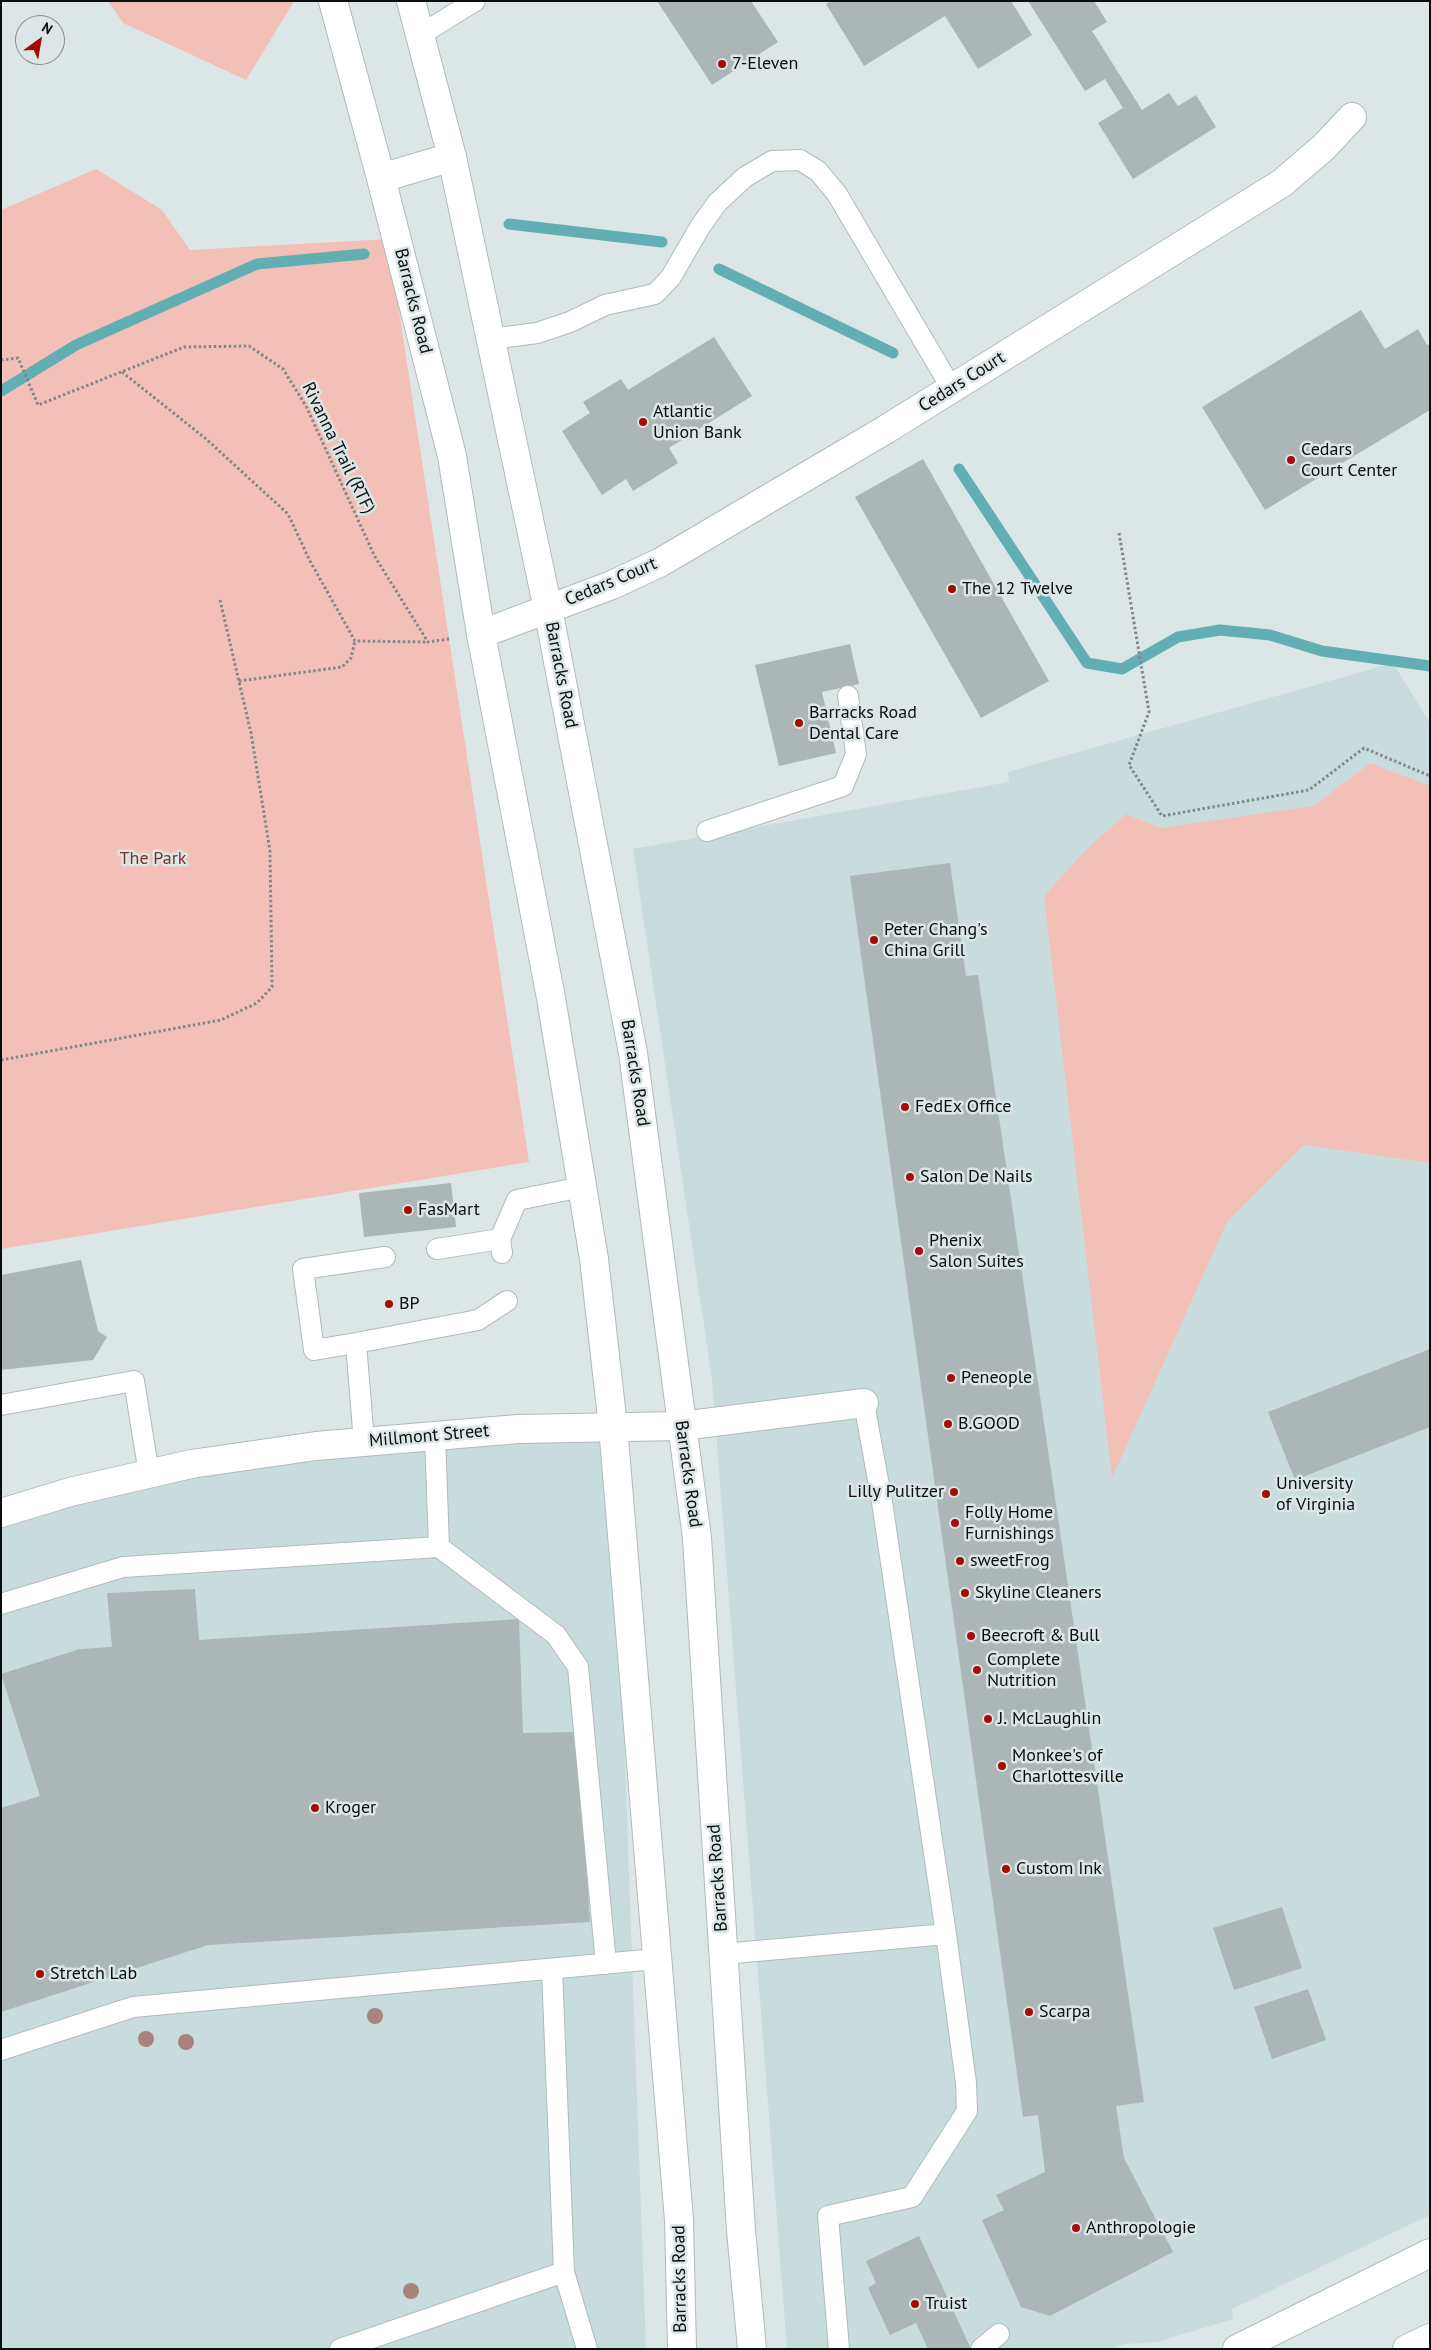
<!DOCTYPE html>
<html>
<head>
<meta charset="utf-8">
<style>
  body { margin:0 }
  #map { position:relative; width:1431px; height:2350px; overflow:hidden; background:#dce6e7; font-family:"PT Sans",sans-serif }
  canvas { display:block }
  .frame { position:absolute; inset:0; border:2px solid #0a0e0e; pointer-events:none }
  .north { position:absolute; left:15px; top:15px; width:50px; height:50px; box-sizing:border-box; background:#dce6e7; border:1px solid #889090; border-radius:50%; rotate:32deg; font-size:14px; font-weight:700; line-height:20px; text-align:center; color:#0a0e0e }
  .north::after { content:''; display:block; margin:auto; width:18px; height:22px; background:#a30c08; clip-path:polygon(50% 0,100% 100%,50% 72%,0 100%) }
</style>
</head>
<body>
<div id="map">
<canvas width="1431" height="2350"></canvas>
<div class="frame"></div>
<div class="north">N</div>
</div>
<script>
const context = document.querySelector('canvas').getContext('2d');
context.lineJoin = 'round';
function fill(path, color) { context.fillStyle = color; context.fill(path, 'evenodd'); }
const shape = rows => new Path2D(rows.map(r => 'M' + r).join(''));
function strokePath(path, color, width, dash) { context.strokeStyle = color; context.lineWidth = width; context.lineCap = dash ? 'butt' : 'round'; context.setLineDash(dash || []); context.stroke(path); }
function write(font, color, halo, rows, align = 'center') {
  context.font = font + ' "PT Sans",sans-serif'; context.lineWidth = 5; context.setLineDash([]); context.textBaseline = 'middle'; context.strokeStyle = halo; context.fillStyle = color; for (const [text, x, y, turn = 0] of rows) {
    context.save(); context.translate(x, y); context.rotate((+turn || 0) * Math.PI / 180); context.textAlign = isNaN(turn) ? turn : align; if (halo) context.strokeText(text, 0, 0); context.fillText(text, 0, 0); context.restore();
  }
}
fill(shape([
  [1393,663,1430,723,1430,2215,1232,2309,1233,2319,1157,2342,1126,2344,1107,2349,787,2349,712,1379,633,849,1009,782,1008,772],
  [613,1426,646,2349,1,2349,1,1525,191,1464]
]), '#c8dcdd');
fill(shape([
  [108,1,293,1,293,3,246,80,123,23],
  [96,169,162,210,190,250,388,239,529,1162,1,1249,1,210],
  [1370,763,1430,786,1430,1163,1304,1145,1227,1222,1112,1478,1044,896,1087,849,1126,814,1161,828,1313,806]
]), '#f3c0b8');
strokePath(shape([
  [509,224,662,242],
  [719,269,893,353],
  [1,391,76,345,257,264,364,254],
  [959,469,1087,663,1122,669,1178,637,1220,630,1270,635,1322,651,1430,666]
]), '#62afb3', 11);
fill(shape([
  [657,1,751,1,778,42,712,85],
  [831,1,1011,1,1032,35,978,69,945,16,864,66,826,4],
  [1028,1,1094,1,1107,22,1092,31,1142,110,1169,93,1178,106,1196,95,1216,127,1133,179,1098,123,1123,108,1105,79,1085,91],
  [1361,310,1385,349,1418,329,1427,345,1430,344,1430,410,1265,510,1202,407],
  [714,337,752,396,669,448,678,463,633,491,626,479,602,495,562,431,590,413,583,402,621,379,628,390],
  [923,459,1049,681,981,718,855,497],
  [850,644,859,684,822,692,836,753,779,766,755,665],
  [950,863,966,976,978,975,1144,2102,1116,2106,1124,2158,1173,2252,1050,2316,1021,2307,982,2220,1004,2210,996,2195,1045,2172,1038,2115,1023,2117,850,876],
  [451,1183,456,1227,364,1237,359,1193],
  [81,1260,98,1331,107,1337,93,1360,1,1370,1,1275],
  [1430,1349,1430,1427,1295,1480,1268,1412],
  [195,1589,199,1640,519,1619,523,1733,577,1732,590,1922,208,1945,1,2012,1,1808,40,1796,1,1674,80,1649,112,1647,107,1593],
  [1282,1907,1302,1968,1234,1990,1213,1928],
  [1308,1989,1326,2040,1272,2059,1254,2007],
  [919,2236,971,2349,928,2349,916,2323,890,2335,868,2288,876,2283,866,2261]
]), '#acb6b6');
const lane = shape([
  [420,35,475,1],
  [491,339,537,333,570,322,605,305,655,294,671,277,700,227,717,203,745,177,772,161,800,160,818,171,837,194,952,389],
  [707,831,843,786,856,754,848,696],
  [500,1239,517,1200,582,1187],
  [437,1249,500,1239,502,1253],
  [356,1343,314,1350,303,1269,385,1257],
  [1,1405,134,1381,149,1474],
  [364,1442,356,1343,478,1320,507,1301],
  [439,1547,556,1635,578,1667,606,1964],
  [1,1604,123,1567,439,1547,435,1436],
  [723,1954,946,1934],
  [552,1969,564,2272,587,2349],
  [1,2050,133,2007,656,1959],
  [340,2349,564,2272],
  [839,2349,828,2216,912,2197,967,2111,966,2083,946,1934,882,1502,864,1403],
  [981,2349,999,2334]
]);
const street = shape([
  [381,178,452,157],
  [481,634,612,585,661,562,885,430,1282,183,1324,147,1352,117],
  [682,1426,864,1403]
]);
const secondary = shape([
  [1,1513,70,1492,191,1464,316,1446,518,1429,682,1426]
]);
const primary = shape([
  [333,1,381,178,452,456,481,634,551,998,594,1259,613,1426,679,2220,682,2349],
  [411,1,452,157,548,609,633,1053,697,1538,741,2230,752,2349],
  [1237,2349,1430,2253],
  [1407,2349,1430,2338]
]);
strokePath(lane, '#b0bbbb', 22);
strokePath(street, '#b0bbbb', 30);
strokePath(secondary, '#b0bbbb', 30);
strokePath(primary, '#b0bbbb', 30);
strokePath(shape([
  [1,360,18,358,38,405,184,347,249,346,283,369,306,406,375,557,428,642,449,639],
  [122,372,205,438,288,514,310,561,355,641,427,642],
  [1119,533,1149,712,1129,765,1162,816,1309,790,1364,748,1430,776],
  [239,681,342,667,351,658,355,641],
  [1,1060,221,1020,257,1003,272,987,270,851,251,733,220,600]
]), '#808788', 3, [2.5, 2.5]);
strokePath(lane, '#fff', 20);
strokePath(street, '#fff', 28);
strokePath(secondary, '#fff', 28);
strokePath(primary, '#fff', 28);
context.fillStyle = '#a8837e';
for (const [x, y] of [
  [375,2016],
  [146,2039],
  [186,2042],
  [411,2291]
]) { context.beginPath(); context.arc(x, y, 8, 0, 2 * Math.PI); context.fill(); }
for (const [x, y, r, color] of [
  [722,64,5,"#a30c08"],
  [643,422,5,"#a30c08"],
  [1291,460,5,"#a30c08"],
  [952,589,5,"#a30c08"],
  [799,723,5,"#a30c08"],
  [874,940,5,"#a30c08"],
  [905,1107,5,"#a30c08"],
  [910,1177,5,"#a30c08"],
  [408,1210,5,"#a30c08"],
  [919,1251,5,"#a30c08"],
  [389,1304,5,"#a30c08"],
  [951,1378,5,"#a30c08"],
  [948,1424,5,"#a30c08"],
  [954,1492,5,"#a30c08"],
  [1266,1494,5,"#a30c08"],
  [955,1523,5,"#a30c08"],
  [960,1561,5,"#a30c08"],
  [965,1593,5,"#a30c08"],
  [971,1636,5,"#a30c08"],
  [977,1670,5,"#a30c08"],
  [988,1719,5,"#a30c08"],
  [1002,1766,5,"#a30c08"],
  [315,1808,5,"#a30c08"],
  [1006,1869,5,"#a30c08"],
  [40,1974,5,"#a30c08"],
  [1029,2012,5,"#a30c08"],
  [1076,2228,5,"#a30c08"],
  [915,2304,5,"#a30c08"]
]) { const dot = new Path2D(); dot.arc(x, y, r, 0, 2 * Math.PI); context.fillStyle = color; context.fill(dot); strokePath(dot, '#dce6e7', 2); }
write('18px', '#0a0e0e', '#dce6e7', [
  ["7-Eleven",732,64],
  ["Atlantic",653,412],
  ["Union Bank",653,433],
  ["Cedars",1301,450],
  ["Court Center",1301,471],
  ["The 12 Twelve",962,589],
  ["Barracks Road",809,713],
  ["Dental Care",809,734],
  ["Peter Chang's",884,930],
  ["China Grill",884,951],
  ["FedEx Office",915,1107],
  ["Salon De Nails",920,1177],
  ["FasMart",418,1210],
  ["Phenix",929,1241],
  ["Salon Suites",929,1262],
  ["BP",399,1304],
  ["Peneople",961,1378],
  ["B.GOOD",958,1424],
  ["University",1276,1484],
  ["of Virginia",1276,1505],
  ["Lilly Pulitzer",944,1492,"right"],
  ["Folly Home",965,1513],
  ["Furnishings",965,1534],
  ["sweetFrog",970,1561],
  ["Skyline Cleaners",975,1593],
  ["Beecroft & Bull",981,1636],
  ["Complete",987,1660],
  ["Nutrition",987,1681],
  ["J. McLaughlin",998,1719],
  ["Monkee's of",1012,1756],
  ["Charlottesville",1012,1777],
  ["Kroger",325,1808],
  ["Custom Ink",1016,1869],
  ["Stretch Lab",50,1974],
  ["Scarpa",1039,2012],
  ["Anthropologie",1086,2228],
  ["Truist",925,2304]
], 'left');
write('18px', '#0a0e0e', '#dce6e7', [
  ["Barracks Road",413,301,76],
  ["Cedars Court",962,382,-32],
  ["Rivanna Trail (RTF)",338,448,64],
  ["Cedars Court",611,582,-23],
  ["Barracks Road",561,675,79],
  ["Barracks Road",635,1073,81],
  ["Millmont Street",429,1436,-5],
  ["Barracks Road",688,1474,82],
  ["Barracks Road",718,1878,-94],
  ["Barracks Road",680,2279,-91]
]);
write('18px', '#7d3229', '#dce6e7', [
  ["The Park",153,859]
]);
</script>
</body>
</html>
